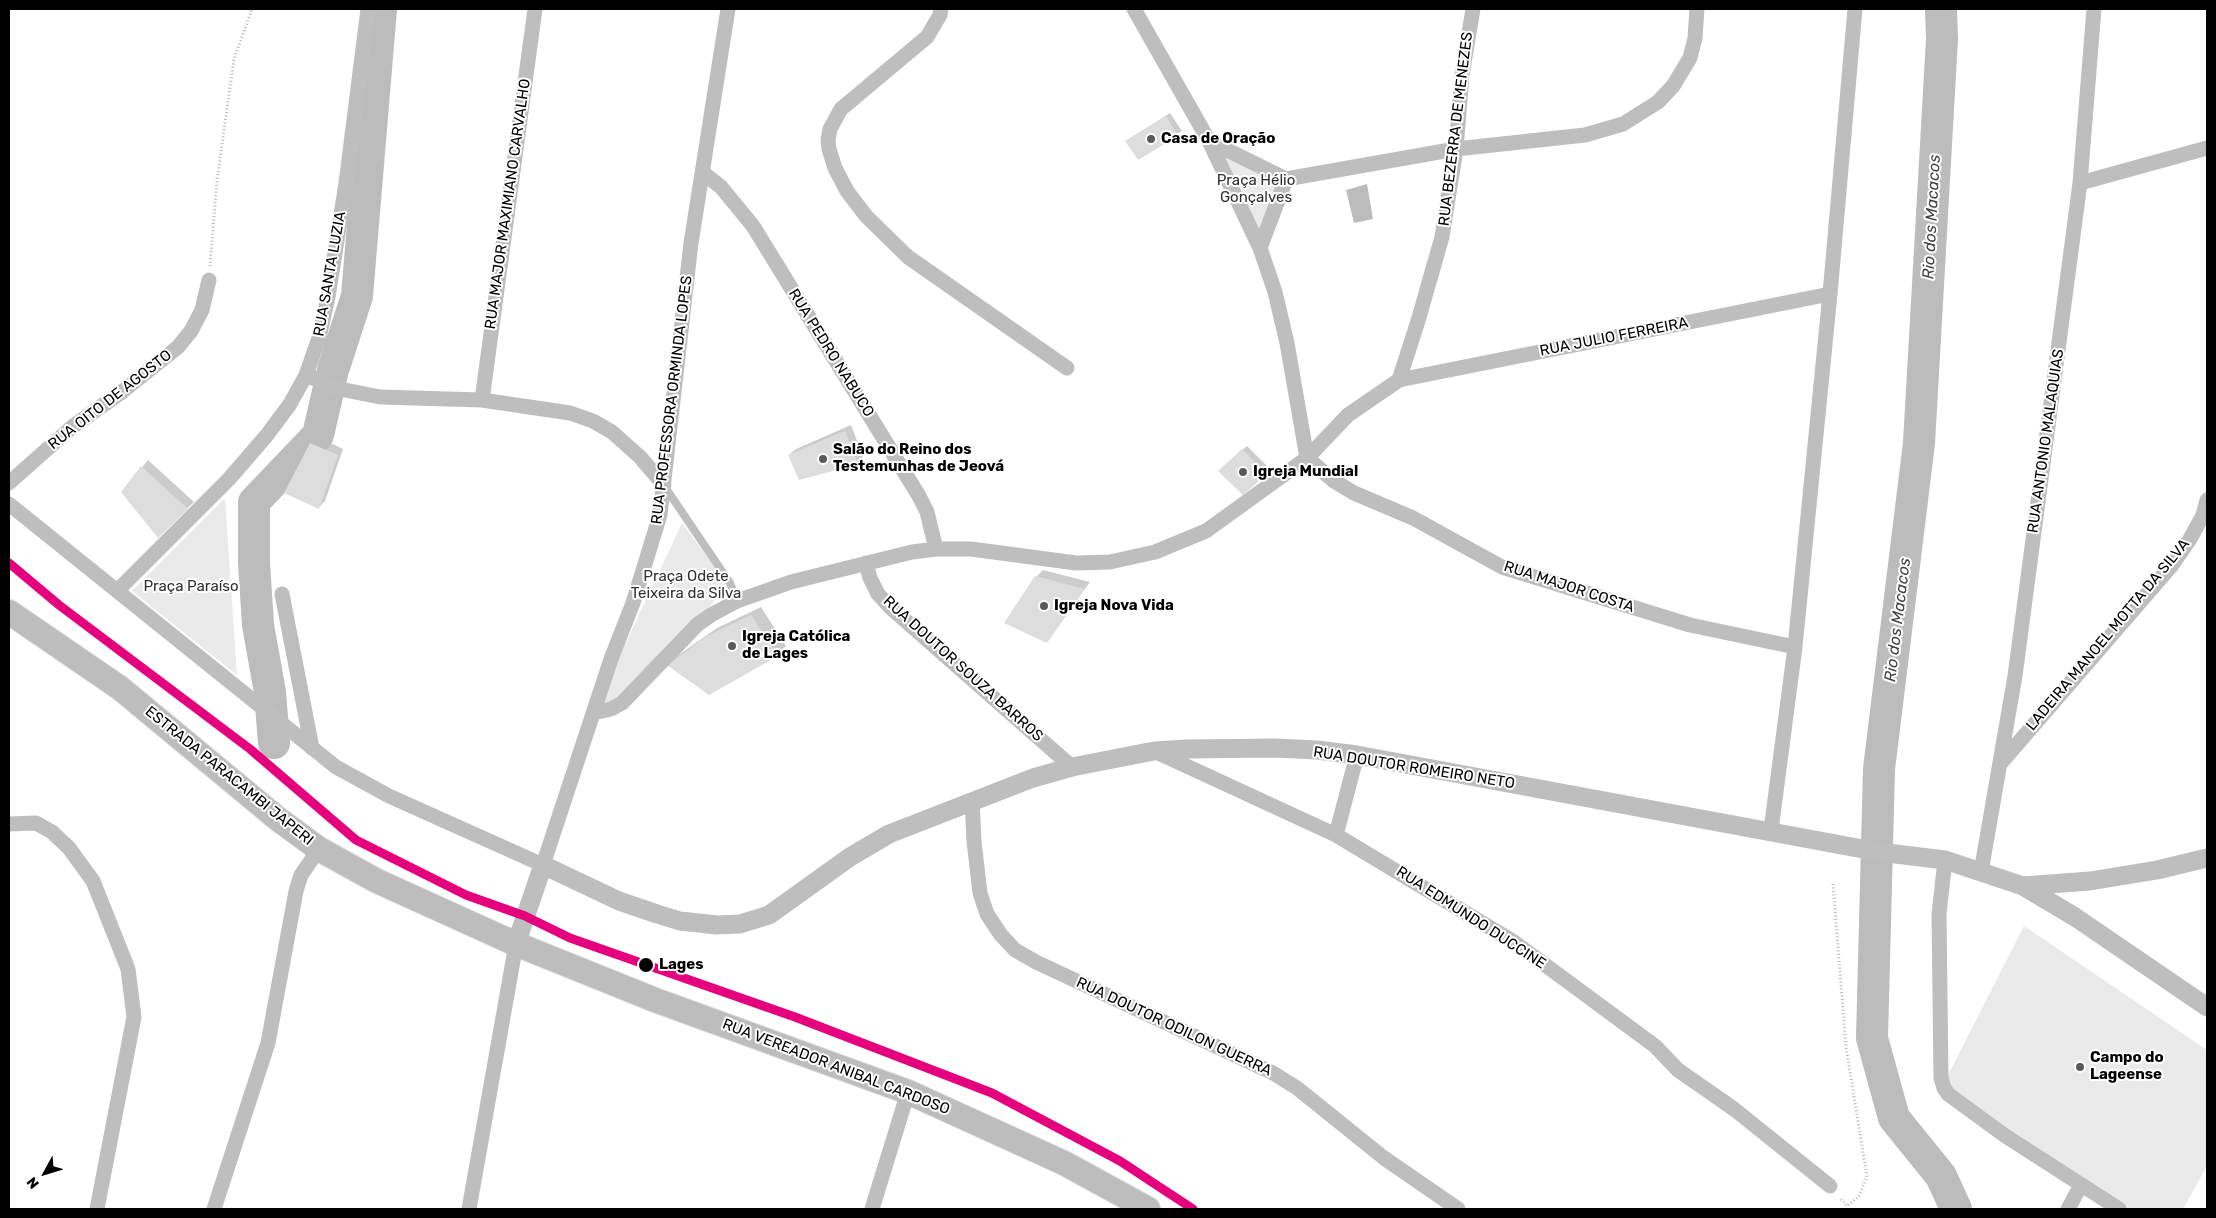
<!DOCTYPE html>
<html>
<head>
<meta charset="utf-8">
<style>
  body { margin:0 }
  #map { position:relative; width:2216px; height:1218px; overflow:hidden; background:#fff; font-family:Rubik,sans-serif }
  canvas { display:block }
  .frame { position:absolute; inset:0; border:10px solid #000; pointer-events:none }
  .north { position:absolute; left:20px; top:1148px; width:50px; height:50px; -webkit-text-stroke:4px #fff; paint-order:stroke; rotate:231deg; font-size:14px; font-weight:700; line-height:20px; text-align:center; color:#000 }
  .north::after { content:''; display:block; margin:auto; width:18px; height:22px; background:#000; clip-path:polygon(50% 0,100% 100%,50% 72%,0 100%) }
</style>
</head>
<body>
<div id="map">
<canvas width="2216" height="1218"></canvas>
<div class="frame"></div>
<div class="north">N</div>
</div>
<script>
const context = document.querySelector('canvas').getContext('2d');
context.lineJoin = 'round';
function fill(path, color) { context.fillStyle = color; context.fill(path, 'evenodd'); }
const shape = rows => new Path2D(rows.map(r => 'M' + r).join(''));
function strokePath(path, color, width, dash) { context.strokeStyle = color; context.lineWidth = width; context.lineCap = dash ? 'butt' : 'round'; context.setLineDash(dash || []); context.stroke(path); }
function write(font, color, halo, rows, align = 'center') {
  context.font = font + ' Rubik,sans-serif'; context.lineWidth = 4; context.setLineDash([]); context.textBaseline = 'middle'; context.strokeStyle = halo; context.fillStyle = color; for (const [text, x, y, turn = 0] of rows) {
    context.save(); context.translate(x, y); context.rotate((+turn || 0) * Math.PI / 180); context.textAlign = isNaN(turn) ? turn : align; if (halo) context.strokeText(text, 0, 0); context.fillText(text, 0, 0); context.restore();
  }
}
fill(shape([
  [1214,148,1278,178,1262,233,1246,212],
  [225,498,237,675,132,591],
  [682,523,727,583,667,665,593,713],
  [2024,926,2207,1050,2207,1166,2183,1209,2124,1209,1943,1085]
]), '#eaeaea');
fill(shape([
  [1367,184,1373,219,1354,223,1346,190]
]), '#bcbcbc');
fill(shape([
  [1170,113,1182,131,1139,158,1126,141],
  [851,425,863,456,857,462,789,455,796,449],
  [318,437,343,449,325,501,319,507,311,444],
  [1247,446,1270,469,1243,493,1224,467],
  [148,460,194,502,158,536,122,492],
  [1043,570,1090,582,1047,641,1036,577],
  [761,607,786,646,777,655,669,665,677,656,717,628]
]), '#0003');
strokePath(shape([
  [1941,9,1942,39,1919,443,1879,769,1872,1038,1894,1118,1941,1176,1956,1209],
  [274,743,270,692,258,625,254,563,254,502,318,435,333,370,357,296,381,9]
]), '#bcbcbc', 32);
fill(shape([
  [1166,116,1178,136,1138,160,1125,141],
  [845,431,858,464,799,480,788,455],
  [310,443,338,455,319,509,284,493],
  [1242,449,1267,474,1243,495,1218,471],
  [141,466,188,509,158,538,121,492],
  [1035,576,1085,589,1047,643,1004,623],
  [751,615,778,656,709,695,667,665,707,636]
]), '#ddd');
const primary = shape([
  [9,612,120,688,278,819,319,849,377,881,516,944,655,1000,908,1092,1064,1163,1148,1209]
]);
strokePath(primary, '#dbdbdb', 26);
strokePath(shape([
  [210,266,217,180,234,59,252,9],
  [1833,884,1846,1047,1867,1177,1859,1196,1847,1206,1840,1198]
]), '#b8b8b8', 3, [1, 2.5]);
strokePath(shape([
  [665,487,730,583,737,601]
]), '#bebebe', 8);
strokePath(shape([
  [941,9,940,15,927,37,841,109,830,129,828,140,829,149,835,168,847,191,866,216,908,257,1067,368],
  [1134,9,1209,141,1260,248,1275,292,1287,343,1307,458,1334,481,1354,493,1413,518,1502,567,1690,625,1795,647],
  [1209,141,1286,179,1456,149,1585,135,1623,124,1658,102,1673,86,1690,58,1695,38,1697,9],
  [702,172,721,187,753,226,919,496,927,512,936,549],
  [2080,183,2207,148],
  [1260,248,1286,179],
  [306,375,340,389,380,397,482,400,570,413,593,421,612,432,640,457,664,485],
  [1399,380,1830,294],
  [482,400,535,9],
  [9,483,72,427,123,391,178,347,191,331,202,310,209,280],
  [9,504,336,767,389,796,543,865,611,659,633,603,660,515,691,243,728,9],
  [866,563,870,578,878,594,890,607,1072,767],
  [118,590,229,479,267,435,290,404,306,375,319,338,328,297,346,183,368,9],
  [282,594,312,748],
  [593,713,611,709,622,703,698,624,711,615,737,601,791,582,912,552,936,549,971,549,1076,563,1110,562,1155,552,1206,531,1307,458,1348,415,1399,380,1418,321,1442,237,1456,149,1462,75,1473,9],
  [1154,751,1336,835,1514,942,1655,1046,1678,1070,1734,1109,1830,1186],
  [2000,764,2172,565,2190,539,2203,515,2207,500],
  [972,800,974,841,980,893,987,914,1001,935,1015,950,1036,962,1273,1073,1297,1088,1384,1158,1458,1209],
  [9,824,36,823,52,832,69,848,93,881,128,969,134,1017,97,1209],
  [1771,830,1795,647,1830,294,1855,9],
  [1336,835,1357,755],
  [1945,860,1939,914,1941,1078,1944,1088,1948,1094,2004,1135,2119,1209],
  [1981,872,2015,676,2080,183,2094,9],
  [214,1209,268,1043,296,891,301,875,319,849],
  [469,1209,516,944],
  [872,1209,908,1092],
  [2068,1209,2081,1185]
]), '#bebebe', 15);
strokePath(shape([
  [2023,886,2090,881,2157,870,2207,858],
  [516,944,543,865,619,901,657,914,680,921,717,925,740,924,769,915,850,857,889,834,1033,778,1072,767,1154,751,1187,749,1275,748,1317,750,1357,755,1879,852,1945,860,2023,886,2075,917,2207,1007]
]), '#bebebe', 19);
strokePath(primary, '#bdbdbd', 24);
strokePath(shape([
  [9,563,59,605,250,749,356,840,466,895,525,916,570,938,795,1017,992,1093,1120,1161,1193,1209]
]), '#e5007d', 9);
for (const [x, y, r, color] of [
  [1151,139,5,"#595959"],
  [823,459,5,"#595959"],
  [1243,472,5,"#595959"],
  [1044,606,5,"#595959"],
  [732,646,5,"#595959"],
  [646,965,8,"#000"],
  [2080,1067,5,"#595959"]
]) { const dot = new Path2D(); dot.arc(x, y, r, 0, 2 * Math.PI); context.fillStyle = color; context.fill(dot); strokePath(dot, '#fff', 2); }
write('15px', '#000', '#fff', [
  ["RUA BEZERRA DE MENEZES",1456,129,-83],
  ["RUA MAJOR MAXIMIANO CARVALHO",508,204,-82],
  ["RUA SANTA LUZIA",330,274,-80],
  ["RUA JULIO FERREIRA",1614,337,-11],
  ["RUA PEDRO NABUCO",831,353,58],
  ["RUA OITO DE AGOSTO",110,400,-38],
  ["RUA PROFESSORA ORMINDA LOPES",672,400,-83],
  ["RUA ANTONIO MALAQUIAS",2046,441,-82],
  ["RUA MAJOR COSTA",1569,587,18],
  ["LADEIRA MANOEL MOTTA DA SILVA",2108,635,-50],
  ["RUA DOUTOR SOUZA BARROS",963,669,42],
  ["RUA DOUTOR ROMEIRO NETO",1414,768,9],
  ["ESTRADA PARACAMBI JAPERI",229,776,39],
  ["RUA EDMUNDO DUCCINE",1471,918,33],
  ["RUA DOUTOR ODILON GUERRA",1174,1027,25],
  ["RUA VEREADOR ANIBAL CARDOSO",836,1067,21]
]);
write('bold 15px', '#000', '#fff', [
  ["Casa de Oração",1161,139],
  ["Salão do Reino dos",833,450],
  ["Testemunhas de Jeová",833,467],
  ["Igreja Mundial",1253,472],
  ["Igreja Nova Vida",1054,606],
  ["Igreja Católica",742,637],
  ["de Lages",742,654],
  ["Campo do",2090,1058],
  ["Lageense",2090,1075]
], 'left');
write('15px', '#303030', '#fff', [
  ["Praça Hélio",1256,181],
  ["Gonçalves",1256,198],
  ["Praça Odete",686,577],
  ["Teixeira da Silva",686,594],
  ["Praça Paraíso",191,587]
]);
write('bold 15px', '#000', '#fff', [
  ["Lages",659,965]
], 'left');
write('italic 16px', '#414141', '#fff', [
  ["Rio dos Macacos",1932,217,-87],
  ["Rio dos Macacos",1898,620,-83]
]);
</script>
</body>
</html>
